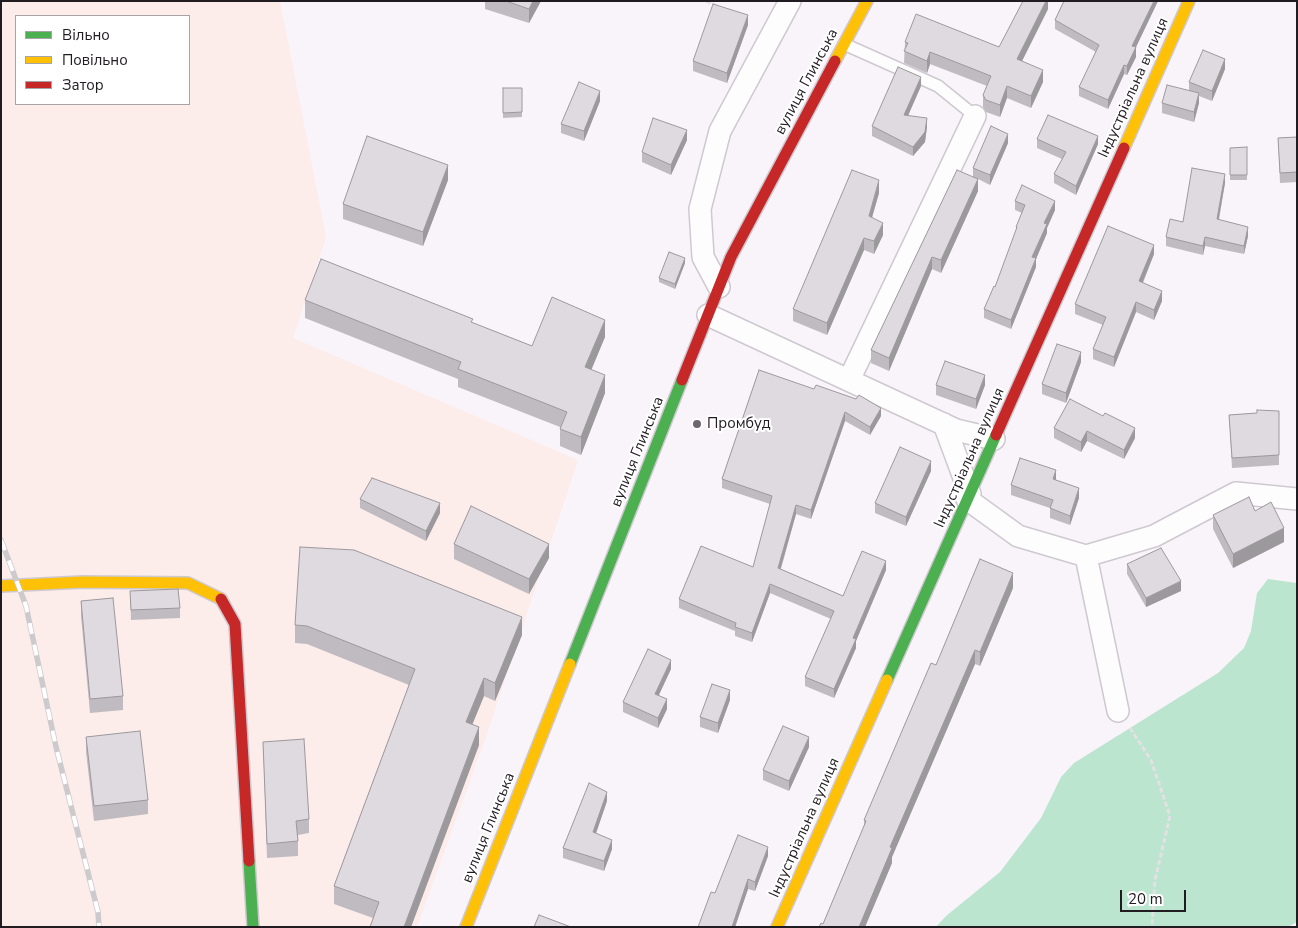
<!DOCTYPE html>
<html>
<head>
<meta charset="utf-8">
<style>
  body { margin:0 }
  #map { position:relative; width:1298px; height:928px; overflow:hidden; background:#f9f4fa; font-family:"Nunito Sans",sans-serif }
  canvas { display:block }
  .frame { position:absolute; inset:0; border:2px solid #211b22; pointer-events:none }
  .legend { position:absolute; left:15px; top:15px; width:175px; height:90px; box-sizing:border-box; background:#fff; border:1px solid #a6a4a7; margin:0; padding:6px 9px; list-style:none; font-size:15px; color:#211b22 }
  .legend li { display:flex; align-items:center; gap:10px; height:25px }
  .legend b { width:25px; border:1px solid #a6a4a7 }
  .scale { position:absolute; left:1120px; top:890px; width:66px; height:22px; box-sizing:border-box; border:2px solid #211b22; border-top:0; padding-left:6px; font-size:15px; line-height:18px; white-space:nowrap; color:#211b22; -webkit-text-stroke:4px #fff; paint-order:stroke }
</style>
</head>
<body>
<div id="map">
<canvas width="1298" height="928"></canvas>
<div class="frame"></div>
<ul class="legend">
<li><b style="height:6px;background:#4caf50"></b>Вільно</li>
<li><b style="height:6px;background:#ffc107"></b>Повільно</li>
<li><b style="height:6px;background:#c62828"></b>Затор</li>
</ul>
<div class="scale">20 m</div>
</div>
<script>
const context = document.querySelector('canvas').getContext('2d');
context.lineJoin = 'round';
function fill(path, color) { context.fillStyle = color; context.fill(path, 'evenodd'); }
const shape = rows => new Path2D(rows.map(r => 'M' + r).join(''));
function strokePath(path, color, width, dash) { context.strokeStyle = color; context.lineWidth = width; context.lineCap = dash ? 'butt' : 'round'; context.setLineDash(dash || []); context.stroke(path); }
function write(font, color, halo, rows, align = 'center') {
  context.font = font + ' "Nunito Sans",sans-serif'; context.lineWidth = 4; context.setLineDash([]); context.textBaseline = 'middle'; context.strokeStyle = halo; context.fillStyle = color; for (const [text, x, y, turn = 0] of rows) {
    context.save(); context.translate(x, y); context.rotate((+turn || 0) * Math.PI / 180); context.textAlign = isNaN(turn) ? turn : align; if (halo) context.strokeText(text, 0, 0); context.fillText(text, 0, 0); context.restore();
  }
}
fill(shape([
  [1,1,280,1,326,237,293,338,578,460,488,731,417,927,1,927],
  [16,16,189,16,189,104,16,104]
]), '#fcecea');
fill(shape([
  [1268,579,1297,583,1297,922,1288,927,936,927,946,916,1000,872,1041,818,1061,777,1074,763,1218,673,1244,648,1251,631,1257,593]
]), '#bce5cf');
const lane = shape([
  [844,44,938,86,975,116]
]);
const street = shape([
  [719,287,703,257,700,209,720,131,790,1],
  [708,315,956,430,994,439],
  [849,380,975,116],
  [944,424,970,494],
  [967,499,1018,536,1086,556,1154,536,1236,493,1297,499],
  [1086,556,1118,711]
]);
const fast = shape([
  [570,664,682,380],
  [887,680,996,435],
  [249,861,253,927]
]);
const slow = shape([
  [835,61,867,1],
  [1124,148,1189,1],
  [1,586,83,582,188,583,221,599],
  [466,927,570,664],
  [777,927,887,680]
]);
const jam = shape([
  [682,380,731,257,835,61],
  [996,435,1124,148],
  [221,599,235,624,249,861]
]);
strokePath(lane, '#cec9d0', 14);
strokePath(street, '#cec9d0', 24);
strokePath(fast, '#cec9d0', 14);
strokePath(slow, '#cec9d0', 14);
strokePath(jam, '#cec9d0', 14);
strokePath(shape([
  [706,1,717,6],
  [1130,728,1151,760,1170,816,1155,880,1152,927]
]), '#e4e1e4', 3, [5, 2.5]);
strokePath(lane, '#fefdfe', 11);
strokePath(street, '#fefdfe', 21);
strokePath(fast, '#4caf50', 11);
strokePath(slow, '#ffc107', 11);
strokePath(jam, '#c62828', 11);
const rail = shape([
  [1,540,26,606,56,747,98,912,99,927]
]);
strokePath(rail, '#cccacc', 5.5);
strokePath(rail, '#fff', 4, [11]);
fill(shape([
  [485,1,541,1,529,23,485,9],
  [1048,1,1048,9,1022,61,1043,82,1031,108,1007,98,1000,117,986,112,983,107,983,95,987,86,930,64,927,73,904,63,905,42,999,47],
  [1064,1,1158,1,1136,47,1136,57,1127,75,1124,74,1108,109,1079,96,1079,87,1096,52,1055,29,1055,20],
  [748,25,727,83,693,71,693,61],
  [1225,69,1212,101,1199,96,1199,103,1194,122,1162,113,1162,103,1189,91,1189,82],
  [921,86,908,115,927,127,925,142,913,156,872,136,872,126],
  [503,88,522,88,522,117,503,118],
  [600,101,584,141,561,133,561,124],
  [1297,137,1297,182,1280,183,1278,138],
  [1037,139,1098,144,1076,195,1054,183,1054,174,1062,159,1037,148],
  [687,140,671,175,642,162,642,152],
  [1008,143,990,185,978,179,978,191,941,273,932,269,889,371,871,363,871,350,973,177,973,168],
  [1247,147,1247,180,1230,180,1230,148],
  [448,180,423,246,343,219,343,204],
  [1225,183,1219,220,1248,236,1244,254,1205,246,1203,255,1166,246,1166,237],
  [879,193,872,217,883,235,874,254,864,250,827,335,793,321,793,309],
  [1015,201,1055,210,1047,228,1047,233,1036,259,1036,267,1011,329,984,318,984,309,995,287,1016,232,1016,227,1022,213,1015,210],
  [1154,254,1143,283,1162,301,1154,320,1136,312,1114,367,1093,359,1093,349,1103,325,1075,314,1075,304],
  [685,263,675,289,659,282,659,278],
  [305,300,473,323,532,346,605,337,591,370,605,393,581,455,560,446,560,427,458,387,458,379,305,318],
  [1081,362,1066,403,1042,394,1042,384],
  [759,370,881,416,870,435,845,421,811,519,796,514,781,569,843,596,886,570,856,641,856,648,834,698,805,686,805,677,831,619,770,593,752,642,735,636,735,631,679,608,679,599,753,567,770,504,722,488,722,479],
  [936,385,985,385,976,409,936,395],
  [1279,411,1279,465,1232,468,1229,415,1257,413],
  [1103,416,1135,438,1124,459,1087,441,1081,452,1054,438,1054,428],
  [931,471,906,526,875,513,875,503],
  [1056,480,1079,498,1070,525,1050,518,1050,508,1011,495,1011,485],
  [360,499,440,513,426,541,360,508],
  [1255,511,1284,542,1233,568,1213,529,1213,515],
  [454,544,549,558,529,594,454,559],
  [1127,564,1181,591,1146,607,1127,574],
  [1013,588,980,666,975,664,892,857,892,863,865,927,819,927,823,924,864,826,864,820,936,665],
  [130,591,180,608,180,618,131,620],
  [81,601,123,696,123,710,90,713,81,616],
  [295,625,522,635,495,701,484,696,472,724,479,745,411,927,370,927,373,918,334,904,334,886,409,685,307,644,295,643],
  [671,669,659,695,667,709,658,728,623,712,623,702],
  [730,700,718,733,700,727,700,717],
  [86,737,148,800,148,814,94,821,86,752],
  [263,742,309,819,309,833,298,835,298,856,267,858],
  [809,747,789,791,763,780,763,770],
  [607,801,596,833,612,849,604,871,563,858,563,848],
  [768,856,755,891,748,889,735,927,698,927,715,893]
]), '#c0bbc1');
fill(shape([
  [533,1,541,1,529,23,529,9],
  [1046,1,1048,1,1048,9,1017,71,1017,59],
  [1154,1,1158,1,1136,47,1136,57,1127,75,1127,66,1132,46],
  [748,15,748,25,727,83,727,73],
  [930,52,930,64,927,73,927,61],
  [1225,59,1225,69,1212,101,1212,91],
  [1124,65,1124,74,1108,109,1108,100],
  [1043,70,1043,82,1031,108,1031,96],
  [921,77,921,86,904,125,904,115],
  [1007,86,1007,98,1000,117,1000,105],
  [600,91,600,101,584,141,584,131],
  [1199,93,1199,103,1194,122,1194,112],
  [927,118,927,127,925,142,913,156,913,147],
  [687,130,687,140,671,175,671,165],
  [1008,134,1008,143,990,185,990,175],
  [1098,136,1098,144,1076,195,1076,186],
  [448,165,448,180,423,246,423,232],
  [1225,174,1225,183,1217,228,1217,219],
  [978,179,978,191,941,273,941,260],
  [879,180,879,193,869,228,869,216],
  [1055,201,1055,210,1047,228,1047,233,1036,259,1036,267,1011,329,1011,320,1032,257,1044,223],
  [883,223,883,235,874,254,874,241],
  [1248,227,1248,236,1244,254,1244,246],
  [1205,237,1205,246,1203,255,1203,246],
  [864,238,864,250,827,335,827,323],
  [1154,245,1154,254,1139,291,1139,281],
  [932,257,932,269,889,371,889,358],
  [685,258,685,263,675,289,675,284],
  [1162,291,1162,301,1154,320,1154,310],
  [1136,302,1136,312,1114,367,1114,357],
  [605,320,605,337,585,385,585,367],
  [1081,352,1081,362,1066,403,1066,393],
  [605,375,605,393,581,455,581,437],
  [985,375,985,385,976,409,976,399],
  [881,408,881,416,870,435,870,427],
  [845,412,845,421,811,519,811,510],
  [1135,428,1135,438,1124,459,1124,450],
  [1087,431,1087,441,1081,452,1081,442],
  [931,461,931,471,906,526,906,517],
  [1056,470,1056,480,1053,479],
  [1079,488,1079,498,1070,525,1070,516],
  [440,503,440,513,426,541,426,531],
  [796,505,796,514,778,577,778,568],
  [1284,528,1284,542,1233,568,1233,554],
  [549,544,549,558,529,594,529,579],
  [886,561,886,570,856,641,856,648,834,698,834,689,853,638],
  [1013,573,1013,588,980,666,980,652],
  [1181,581,1181,591,1146,607,1146,598],
  [770,584,770,593,752,642,752,633],
  [522,617,522,635,495,701,495,683],
  [975,650,975,664,892,857,892,863,865,927,859,927,890,847],
  [671,660,671,669,655,703,655,694],
  [484,678,484,696,466,740,466,722],
  [730,690,730,700,718,733,718,723],
  [667,699,667,709,658,728,658,718],
  [479,727,479,745,411,927,404,927],
  [809,737,809,747,789,791,789,781],
  [607,792,607,801,593,842,593,832],
  [612,840,612,849,604,871,604,861],
  [768,847,768,856,755,891,755,882],
  [748,879,748,889,735,927,732,927]
]), '#9c999d');
const building = shape([
  [506,1,533,1,529,9,506,1],
  [1023,1,1046,1,1017,59,1043,70,1031,96,1007,86,1000,105,986,100,983,95,991,76,930,52,927,61,904,51,908,43,905,42,916,14,999,47,1023,1],
  [1064,1,1154,1,1132,46,1136,47,1127,66,1124,65,1108,100,1079,87,1099,45,1055,20,1064,1],
  [713,4,748,15,727,73,693,61,713,4],
  [1203,50,1225,59,1212,91,1189,82,1203,50],
  [898,67,921,77,904,115,927,118,925,132,913,147,872,126,898,67],
  [579,82,600,91,584,131,561,124,579,82],
  [1167,85,1199,93,1194,112,1162,103,1167,85],
  [503,88,522,88,522,112,503,113,503,88],
  [1048,115,1098,136,1076,186,1054,174,1066,152,1037,139,1048,115],
  [653,118,687,130,671,165,642,152,653,118],
  [991,126,1008,134,990,175,973,168,991,126],
  [367,136,448,165,423,232,343,204,367,136],
  [1297,137,1297,172,1280,173,1278,138,1297,137],
  [1247,147,1247,175,1230,175,1230,148,1247,147],
  [1192,168,1225,174,1217,219,1248,227,1244,246,1205,237,1203,246,1166,237,1170,219,1183,222,1192,168],
  [852,170,879,180,869,216,883,223,874,241,864,238,827,323,793,309,852,170],
  [957,170,978,179,941,260,932,257,889,358,871,350,957,170],
  [1022,185,1055,201,1044,223,1047,224,1032,257,1036,258,1011,320,984,309,994,286,995,287,1017,227,1016,227,1025,205,1015,201,1022,185],
  [1108,226,1154,245,1139,281,1162,291,1154,310,1136,302,1114,357,1093,349,1106,317,1075,304,1108,226],
  [669,252,685,258,675,284,659,278,669,252],
  [321,259,473,319,471,322,532,346,552,297,605,320,585,367,605,375,581,437,560,429,567,412,458,369,461,362,305,300,321,259],
  [1057,344,1081,352,1066,393,1042,384,1057,344],
  [945,361,985,375,976,399,936,385,945,361],
  [759,370,814,389,816,385,856,399,859,395,881,408,870,427,845,412,811,510,796,505,778,568,843,596,862,551,886,561,853,638,856,639,834,689,805,677,834,611,770,584,752,633,735,627,736,623,679,599,701,546,753,567,772,496,722,479,759,370],
  [1070,399,1103,416,1105,413,1135,428,1124,450,1087,431,1081,442,1054,428,1070,399],
  [1257,410,1279,411,1279,455,1232,458,1229,415,1257,413,1257,410],
  [900,447,931,461,906,517,875,503,900,447],
  [1020,458,1056,470,1053,479,1079,488,1070,516,1050,508,1053,500,1011,485,1020,458],
  [372,478,440,503,426,531,360,499,372,478],
  [1249,497,1255,511,1271,502,1284,528,1233,554,1213,515,1249,497],
  [471,506,549,544,529,579,454,544,471,506],
  [300,547,354,550,522,617,495,683,484,678,466,722,479,727,404,927,370,927,379,902,334,886,415,669,307,626,295,625,300,547],
  [1161,548,1181,581,1146,598,1127,564,1161,548],
  [980,559,1013,573,980,652,975,650,890,847,892,848,859,927,819,927,821,923,823,924,866,821,864,820,931,663,936,665,980,559],
  [178,589,180,608,131,610,130,591,178,589],
  [113,598,123,696,90,699,81,601,113,598],
  [648,649,671,660,655,694,667,699,658,718,623,702,648,649],
  [712,684,730,690,718,723,700,717,712,684],
  [783,726,809,737,789,781,763,770,783,726],
  [140,731,148,800,94,806,86,737,140,731],
  [304,739,309,819,296,821,298,841,267,844,263,742,304,739],
  [589,783,607,792,593,832,612,840,604,861,563,848,589,783],
  [738,835,768,847,755,882,748,879,732,927,698,927,711,892,715,893,738,835],
  [539,915,571,927,534,927,539,915]
]);
fill(building, '#dfdae0');
strokePath(building, '#9c999d', 1);
for (const [x, y, r, color] of [
  [697,424,5,"#6d676e"]
]) { const dot = new Path2D(); dot.arc(x, y, r, 0, 2 * Math.PI); context.fillStyle = color; context.fill(dot); strokePath(dot, '#fff', 2); }
write('15px', '#211b22', '#fff', [
  ["вулиця Глинська",807,82,-62],
  ["Індустріальна вулиця",1134,88,-66],
  ["вулиця Глинська",638,452,-68],
  ["Індустріальна вулиця",970,458,-66],
  ["вулиця Глинська",489,828,-68],
  ["Індустріальна вулиця",805,828,-66]
]);
write('15px', '#211b22', '#fff', [
  ["Промбуд",707,424]
], 'left');
</script>
</body>
</html>
